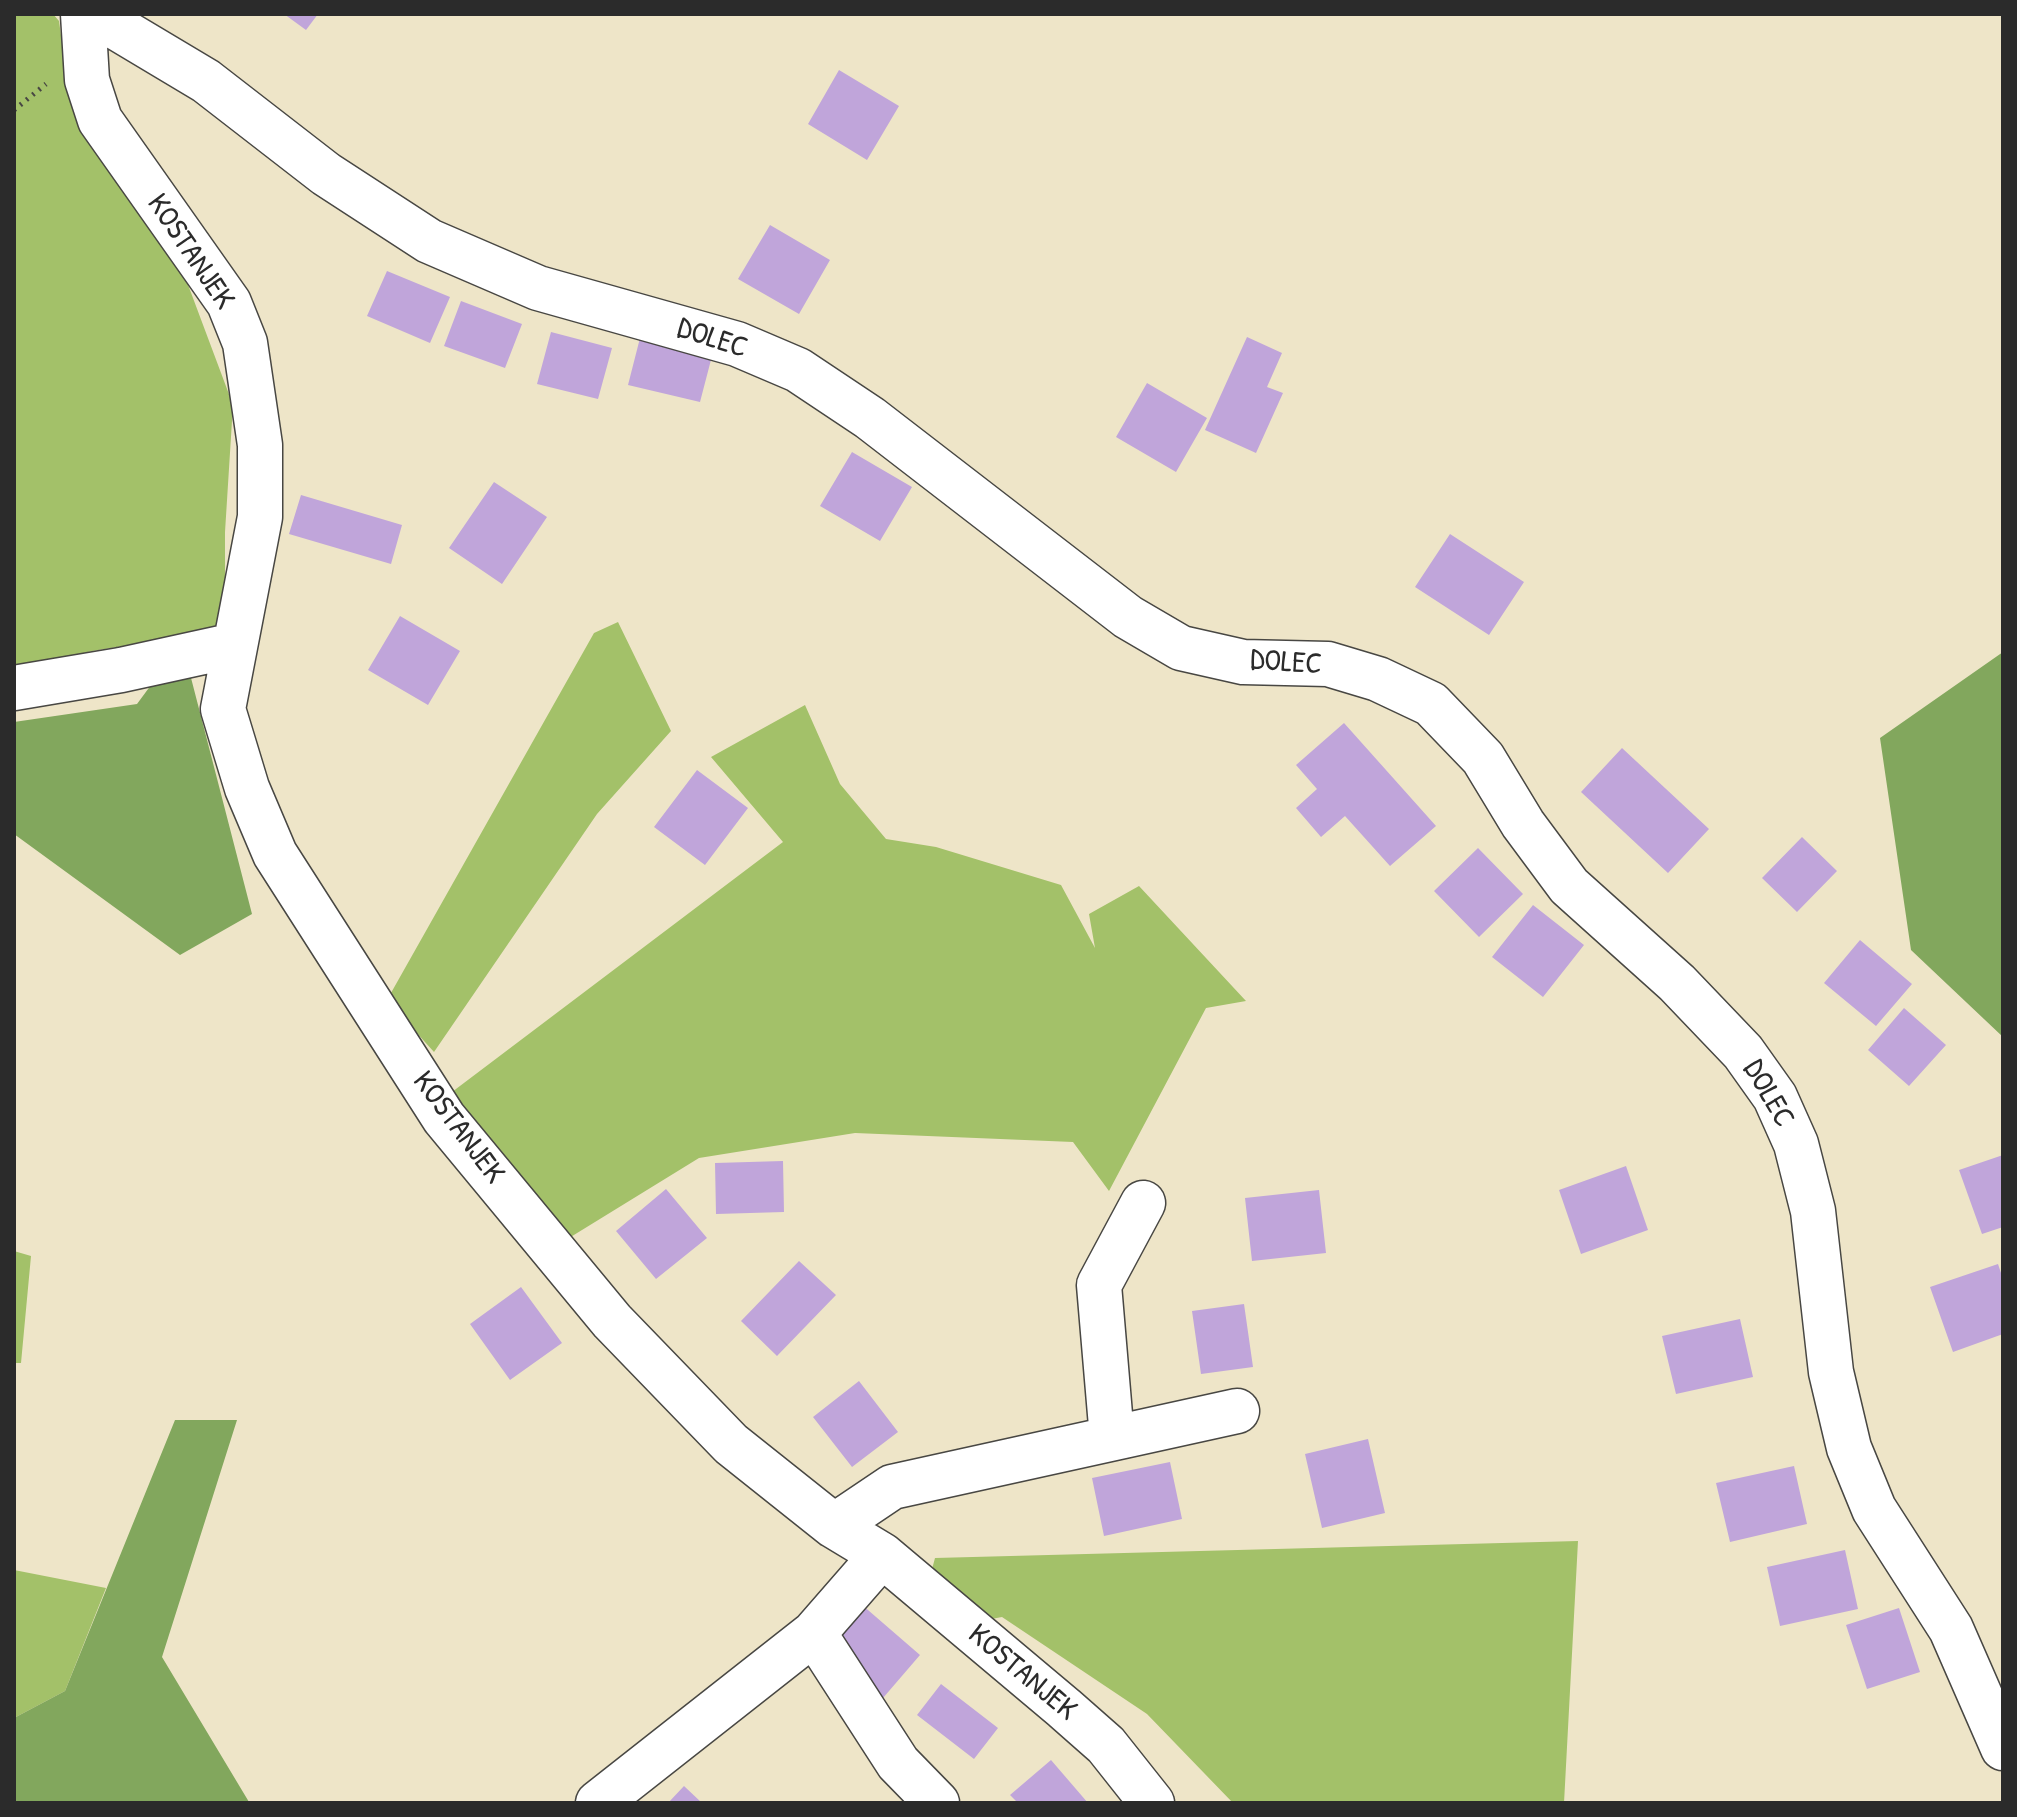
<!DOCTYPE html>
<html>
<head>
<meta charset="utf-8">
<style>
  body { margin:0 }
  #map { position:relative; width:2017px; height:1817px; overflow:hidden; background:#eee5c8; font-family:"Patrick Hand",sans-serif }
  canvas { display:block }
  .frame { position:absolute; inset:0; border:16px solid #2b2b2b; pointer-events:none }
</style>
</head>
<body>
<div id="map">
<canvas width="2017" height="1817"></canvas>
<div class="frame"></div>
</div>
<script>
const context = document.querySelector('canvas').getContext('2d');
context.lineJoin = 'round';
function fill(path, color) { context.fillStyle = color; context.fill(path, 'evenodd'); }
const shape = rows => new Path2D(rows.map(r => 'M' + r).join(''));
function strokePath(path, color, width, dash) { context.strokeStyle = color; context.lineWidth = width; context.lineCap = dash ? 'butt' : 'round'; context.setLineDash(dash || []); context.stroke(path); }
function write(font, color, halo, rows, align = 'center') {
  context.font = font + ' "Patrick Hand",sans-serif'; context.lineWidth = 8; context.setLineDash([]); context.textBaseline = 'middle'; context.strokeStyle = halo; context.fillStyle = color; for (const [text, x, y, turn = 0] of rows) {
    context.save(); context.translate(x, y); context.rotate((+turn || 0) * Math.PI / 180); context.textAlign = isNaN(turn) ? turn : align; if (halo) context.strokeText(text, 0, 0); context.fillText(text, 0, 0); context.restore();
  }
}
fill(shape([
  [14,14,53,14,59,21,69,93,116,181,184,274,233,405,225,532,225,630,92,651,14,670],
  [618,622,671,731,597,814,434,1052,387,1000,594,633],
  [805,705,840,784,886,839,936,847,1061,885,1095,948,1089,914,1139,886,1246,1001,1206,1008,1109,1191,1073,1142,855,1133,699,1158,569,1238,452,1092,783,842,711,757],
  [14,1251,31,1256,21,1363,14,1363],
  [1578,1541,1564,1803,1233,1803,1147,1714,1002,1617,986,1620,931,1573,935,1558],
  [14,1570,106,1588,65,1691,14,1718]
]), '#a3c169');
fill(shape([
  [182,643,252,914,180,955,14,834,14,722,137,704],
  [2003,652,2003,1037,1911,950,1880,738],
  [175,1420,237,1420,162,1657,249,1802,255,1803,14,1803,14,1718,65,1691]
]), '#82a75d');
fill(shape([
  [284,14,318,14,306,30],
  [839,70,899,106,867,160,808,124],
  [770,225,830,260,799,314,738,279],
  [387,271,450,297,430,343,367,316],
  [461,301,522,324,505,368,444,346],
  [551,332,612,348,598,399,537,384],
  [1247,337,1282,353,1267,387,1283,393,1256,453,1205,430],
  [640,338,712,356,700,402,628,385],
  [1147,383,1207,418,1176,472,1116,437],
  [852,452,912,487,880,541,820,506],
  [494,482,547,517,502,584,449,548],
  [301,495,402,525,391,564,289,534],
  [1450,534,1524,582,1489,635,1415,587],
  [400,616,460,651,428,705,368,670],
  [1344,723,1436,826,1390,866,1345,816,1321,837,1296,808,1317,789,1296,765],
  [1622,748,1709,829,1668,873,1581,792],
  [697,770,748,808,705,865,654,827],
  [1802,837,1837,871,1797,912,1762,878],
  [1478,848,1523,894,1479,937,1434,891],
  [1533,905,1584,945,1543,997,1492,957],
  [1860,940,1912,984,1876,1026,1824,983],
  [1904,1008,1946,1045,1909,1086,1868,1050],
  [2003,1155,2003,1227,1982,1234,1959,1170],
  [783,1161,784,1212,716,1214,715,1163],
  [1626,1166,1648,1230,1581,1254,1559,1190],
  [666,1189,707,1238,656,1279,616,1231],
  [1319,1190,1326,1253,1252,1261,1245,1198],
  [799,1261,836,1295,777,1356,741,1321],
  [1998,1264,2003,1279,2003,1334,1953,1352,1930,1287],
  [521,1287,562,1343,510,1380,470,1324],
  [1244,1304,1253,1367,1201,1374,1192,1311],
  [1740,1319,1753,1377,1676,1394,1662,1336],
  [859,1381,898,1432,852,1467,813,1417],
  [1368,1439,1385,1513,1322,1528,1305,1454],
  [1170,1462,1182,1519,1104,1536,1092,1478],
  [1794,1466,1807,1524,1730,1542,1716,1483],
  [1845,1550,1858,1609,1780,1626,1767,1567],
  [861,1604,920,1655,883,1698,823,1647],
  [1899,1608,1920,1672,1867,1689,1846,1625],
  [941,1684,998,1728,974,1759,917,1715],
  [1051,1760,1088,1803,1018,1803,1010,1795],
  [684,1786,702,1803,668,1803]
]), '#c0a5da');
const minor = shape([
  [83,14,87,80,100,120,229,303,245,343,260,445,260,517,223,709,247,788,275,854,444,1118,612,1321,731,1444,834,1526,882,1555,1064,1708,1106,1745,1152,1803],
  [94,14,206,81,326,174,429,241,538,288,737,344,798,370,870,418,1128,617,1181,648,1243,662,1328,664,1378,679,1431,704,1483,758,1523,824,1569,886,1677,983,1743,1052,1775,1097,1796,1144,1813,1211,1831,1372,1849,1448,1874,1509,1951,1629,2003,1748],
  [14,688,121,670,235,645],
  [1112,1438,1099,1285,1143,1203],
  [834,1526,892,1487,1237,1411],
  [814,1633,898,1763,937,1803],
  [598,1803,814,1633,882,1555]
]);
strokePath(minor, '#484743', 47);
strokePath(shape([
  [14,110,46,84]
]), '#484743', 5, [2, 6]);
strokePath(minor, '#fff', 44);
write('30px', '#2b2b2b', '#fff', [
  ["KOSTANJEK",190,252,56],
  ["DOLEC",712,339,18],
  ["DOLEC",1286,663,4],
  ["DOLEC",1768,1094,60],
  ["KOSTANJEK",458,1128,53],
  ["KOSTANJEK",1022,1673,40]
]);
</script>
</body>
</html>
